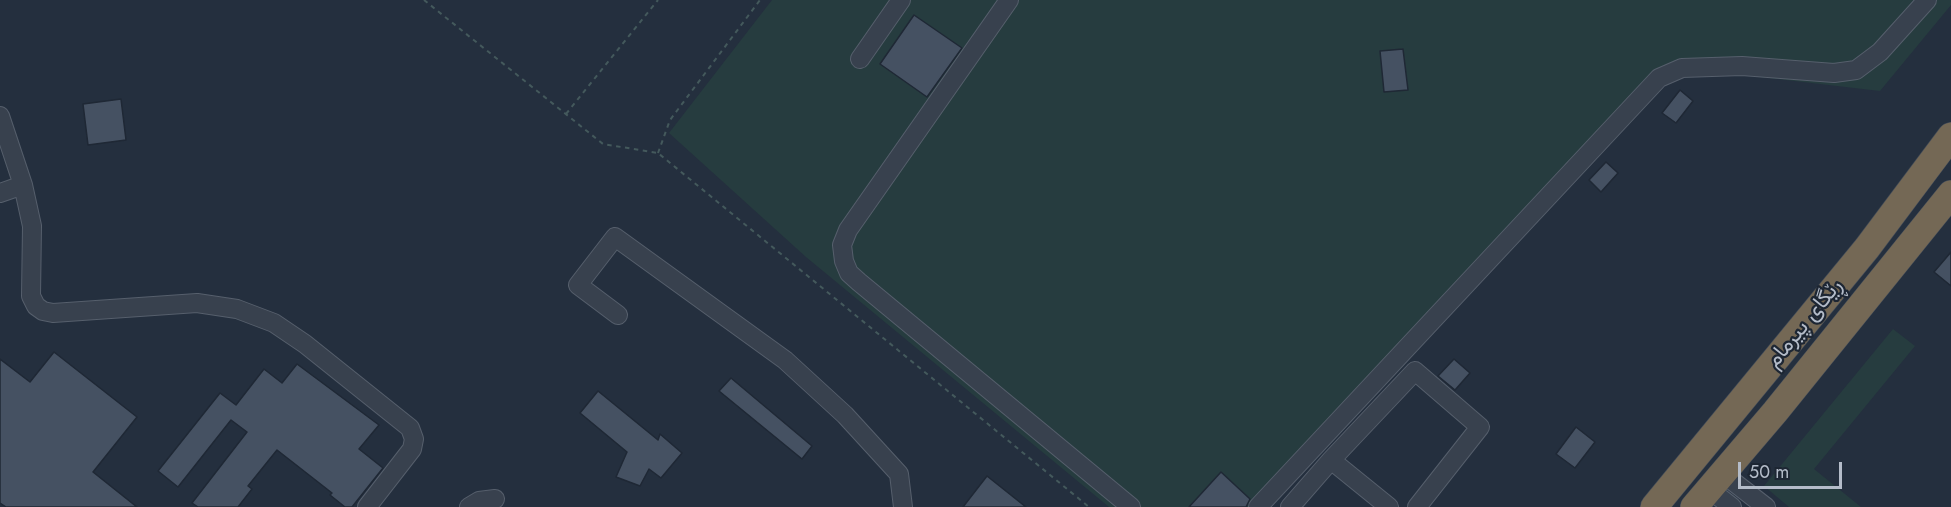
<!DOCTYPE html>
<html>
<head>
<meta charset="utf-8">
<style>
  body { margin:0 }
  #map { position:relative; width:1951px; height:507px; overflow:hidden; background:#242f3e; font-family:Jost,sans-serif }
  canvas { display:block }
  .scale { position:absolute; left:1738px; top:462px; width:104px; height:27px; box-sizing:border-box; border:3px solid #b4bcc9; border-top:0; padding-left:8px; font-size:18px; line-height:21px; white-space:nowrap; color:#b4bcc9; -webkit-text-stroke:4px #1d2633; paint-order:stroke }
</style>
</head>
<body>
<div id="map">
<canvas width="1951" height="507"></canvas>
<div class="scale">50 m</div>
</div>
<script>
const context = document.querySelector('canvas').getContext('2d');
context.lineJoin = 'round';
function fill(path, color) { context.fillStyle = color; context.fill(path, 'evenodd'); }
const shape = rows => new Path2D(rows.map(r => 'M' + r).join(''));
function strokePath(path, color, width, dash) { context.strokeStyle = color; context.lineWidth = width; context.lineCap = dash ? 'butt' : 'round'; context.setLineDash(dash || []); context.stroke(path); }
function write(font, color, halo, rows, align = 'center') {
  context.font = font + ' Jost,Vazirmatn,sans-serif'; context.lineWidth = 4.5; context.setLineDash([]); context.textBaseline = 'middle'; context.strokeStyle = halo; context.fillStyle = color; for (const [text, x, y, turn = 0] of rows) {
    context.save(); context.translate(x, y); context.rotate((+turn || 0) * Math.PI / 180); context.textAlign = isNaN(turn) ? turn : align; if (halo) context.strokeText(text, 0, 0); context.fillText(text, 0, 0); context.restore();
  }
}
fill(shape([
  [772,0,1951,0,1951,5,1880,91,1666,66,1266,507,1109,507,806,257,669,133],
  [1893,329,1915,346,1814,469,1861,507,1789,507,1764,486]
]), '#263c3f');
const building = shape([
  [914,15,962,48,927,97,880,64,914,15],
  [1403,49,1408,90,1384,92,1380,51,1403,49],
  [1680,90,1693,101,1676,123,1662,113,1680,90],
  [121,99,126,140,88,145,83,104,121,99],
  [1606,162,1618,173,1601,192,1589,180,1606,162],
  [1951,252,1951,286,1934,272,1951,252],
  [54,352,137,417,93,472,137,507,6,507,0,503,0,359,30,382,54,352],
  [1454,359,1470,373,1455,390,1438,376,1454,359],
  [297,364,379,425,359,449,383,468,352,507,345,507,330,495,332,493,277,450,248,486,252,489,238,507,198,507,192,503,247,432,231,420,178,487,158,471,220,393,236,405,264,369,282,383,297,364],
  [731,378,812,446,802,459,719,391,731,378],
  [598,391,658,440,660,434,682,453,661,478,649,469,640,486,616,477,627,452,580,413,598,391],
  [1576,427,1595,442,1575,468,1556,454,1576,427],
  [1221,472,1250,499,1246,507,1189,507,1221,472],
  [987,476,1026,507,963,507,987,476]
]);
fill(building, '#455162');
strokePath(building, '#1f2835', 1.5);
const minor = shape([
  [1009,0,848,230,842,245,844,261,849,273,859,282,1131,507],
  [860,59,901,0],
  [0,116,23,185,32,226,31,296,36,306,43,311,53,313,197,303,237,309,274,323,305,344,410,428,414,439,412,449,367,507],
  [0,193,23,185],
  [618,315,578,285,615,237,785,360,845,415,899,474,903,507],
  [1722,473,1766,507],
  [1709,489,1732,507],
  [469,507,479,501,495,499],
  [1258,507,1659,78,1682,68,1742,66,1834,73,1856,70,1880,52,1927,0],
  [1290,507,1331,460],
  [1389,507,1331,460,1415,371,1480,427,1417,507]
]);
const highway = shape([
  [1654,507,1867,248,1951,136],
  [1694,507,1775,412,1951,194]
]);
strokePath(minor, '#565f6c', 20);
strokePath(highway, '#434c59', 28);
strokePath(shape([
  [424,0,603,144,658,153,1089,507],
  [566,114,658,0],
  [658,153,670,120,760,0]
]), '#44595c', 2, [4.5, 4.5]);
strokePath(minor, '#38414e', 18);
strokePath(highway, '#746855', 27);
write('22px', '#b4bcc9', '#1d2633', [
  ["ڕێگای پیرمام",1805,324,-51]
]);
</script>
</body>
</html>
